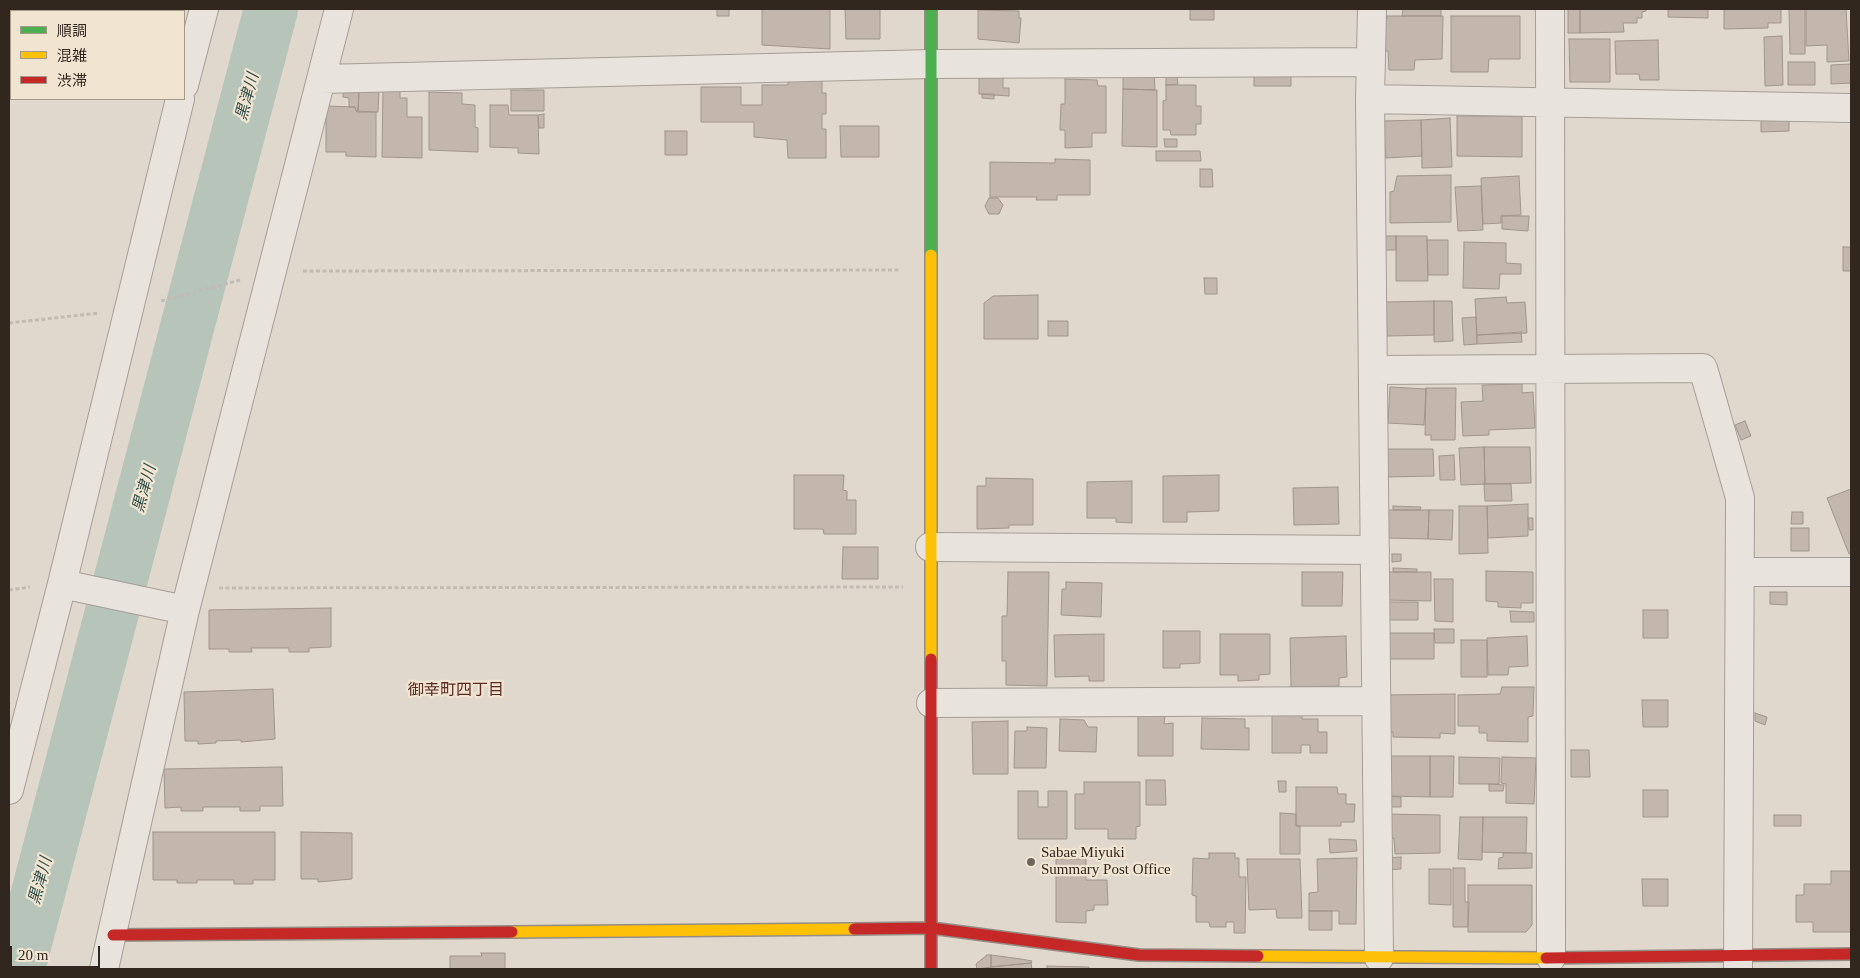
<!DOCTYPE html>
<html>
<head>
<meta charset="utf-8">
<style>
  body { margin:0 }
  #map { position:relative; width:1860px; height:978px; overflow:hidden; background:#e0d8cc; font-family:"Times New Roman","Noto Sans JP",serif }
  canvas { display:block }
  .frame { position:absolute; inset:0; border:10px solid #32271f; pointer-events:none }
  .legend { position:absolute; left:10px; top:10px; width:175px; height:90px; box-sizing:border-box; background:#f1e5d2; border:1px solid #a5998a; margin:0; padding:6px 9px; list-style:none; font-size:15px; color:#32271f }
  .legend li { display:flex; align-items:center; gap:10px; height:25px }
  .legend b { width:25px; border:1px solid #a5998a }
  .scale { position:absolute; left:10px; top:946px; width:90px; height:22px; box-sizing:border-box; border:2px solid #32271f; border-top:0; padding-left:6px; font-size:15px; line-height:18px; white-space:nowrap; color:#32271f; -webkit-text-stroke:4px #f1e5d2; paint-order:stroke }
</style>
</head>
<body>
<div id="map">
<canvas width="1860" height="978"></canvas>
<div class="frame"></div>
<ul class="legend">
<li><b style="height:6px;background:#4caf50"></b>順調</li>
<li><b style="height:6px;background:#ffc107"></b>混雑</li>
<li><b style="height:6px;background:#c62828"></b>渋滞</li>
</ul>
<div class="scale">20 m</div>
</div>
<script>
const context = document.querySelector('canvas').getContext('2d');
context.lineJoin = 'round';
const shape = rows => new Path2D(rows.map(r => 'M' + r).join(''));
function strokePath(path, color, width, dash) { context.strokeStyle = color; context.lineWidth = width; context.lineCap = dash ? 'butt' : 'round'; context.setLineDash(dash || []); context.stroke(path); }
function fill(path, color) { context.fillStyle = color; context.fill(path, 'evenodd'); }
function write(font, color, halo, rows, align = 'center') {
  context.font = font + ' "Times New Roman","Noto Sans JP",serif'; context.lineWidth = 4.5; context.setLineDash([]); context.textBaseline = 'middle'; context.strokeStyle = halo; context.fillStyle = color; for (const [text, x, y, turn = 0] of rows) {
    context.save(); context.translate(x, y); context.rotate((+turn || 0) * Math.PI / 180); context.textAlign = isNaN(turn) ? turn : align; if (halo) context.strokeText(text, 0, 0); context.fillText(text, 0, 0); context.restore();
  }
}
strokePath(shape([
  [18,969,271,9]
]), '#b7c4ba', 54);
const building = shape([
  [717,9,729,9,729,16,717,16,717,9],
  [762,9,830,9,830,49,762,45,762,9],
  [845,9,880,9,880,39,846,39,845,9],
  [1190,9,1214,9,1214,20,1190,20,1190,9],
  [1403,9,1441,9,1441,16,1402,16,1403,9],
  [1568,9,1580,9,1580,33,1568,33,1568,9],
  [1580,9,1646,9,1646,11,1642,12,1642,18,1637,18,1637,23,1623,23,1624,32,1580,33,1580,9],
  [1668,9,1708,9,1708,18,1668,17,1668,9],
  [1724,9,1781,9,1781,23,1768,23,1768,28,1724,29,1724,9],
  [1789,9,1805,9,1805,54,1790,54,1789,9],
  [1806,9,1846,9,1849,61,1827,62,1827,45,1806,46,1806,9],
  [978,10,1019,11,1019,18,1021,18,1019,43,978,39,978,10],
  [1387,16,1443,16,1442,59,1415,60,1414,70,1389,70,1388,51,1383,51,1383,20,1387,19,1387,16],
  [1451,16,1520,16,1520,59,1489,59,1488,72,1451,72,1451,16],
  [1782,36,1783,85,1765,86,1764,37,1782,36],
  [1569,39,1610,39,1610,82,1570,82,1569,39],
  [1658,40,1659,80,1640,80,1639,74,1616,74,1615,41,1658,40],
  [1788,62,1815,62,1815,85,1788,85,1788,62],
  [1851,64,1851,83,1831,84,1831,65,1851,64],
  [1123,71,1154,72,1155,90,1123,89,1123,71],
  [1291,72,1291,86,1254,86,1254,73,1291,72],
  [979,74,1003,74,1003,88,1009,88,1009,96,979,94,979,74],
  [788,77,822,77,822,93,826,93,826,114,822,114,822,129,826,129,826,158,788,158,787,140,754,137,754,122,701,122,701,87,741,87,741,105,762,105,762,85,788,85,788,77],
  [1166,77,1177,77,1178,84,1166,85,1166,77],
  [1065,79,1097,80,1098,86,1106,86,1106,133,1092,133,1092,147,1065,148,1065,130,1060,130,1061,104,1065,104,1065,79],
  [1166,85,1196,85,1196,106,1201,106,1201,124,1196,124,1196,135,1171,135,1170,130,1163,130,1163,101,1166,100,1166,85],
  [1123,89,1157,90,1157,147,1122,146,1123,89],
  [343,90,359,90,358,112,356,111,355,107,349,107,349,98,343,97,343,90],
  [359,90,379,90,378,112,358,112,359,90],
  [383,90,400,91,400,98,407,98,407,117,422,117,422,158,382,157,383,90],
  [511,90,544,90,544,111,511,111,511,90],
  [429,92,462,93,462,104,475,105,475,127,478,128,478,152,429,150,429,92],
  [982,94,994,94,994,99,982,98,982,94],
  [490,105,508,105,509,115,538,115,539,154,518,153,518,148,490,147,490,105],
  [326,106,355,107,356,111,376,112,376,157,346,156,346,152,326,152,326,106],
  [544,114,544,128,539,128,538,115,544,114],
  [1457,116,1522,116,1522,157,1457,156,1457,116],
  [1450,118,1452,167,1422,168,1421,120,1450,118],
  [1421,120,1422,156,1386,158,1383,121,1421,120],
  [1761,120,1789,120,1789,131,1761,132,1761,120],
  [840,126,879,126,879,157,841,157,840,126],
  [665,131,687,131,687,155,665,155,665,131],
  [1164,139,1177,139,1177,147,1165,147,1164,139],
  [1156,151,1200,151,1201,161,1156,161,1156,151],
  [1055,159,1090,160,1090,195,1057,195,1057,200,1036,200,1037,197,990,197,990,162,1055,163,1055,159],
  [1200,169,1212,169,1213,187,1200,187,1200,169],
  [1451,175,1451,222,1390,223,1390,192,1394,191,1397,176,1451,175],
  [1519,176,1521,215,1501,216,1501,223,1483,224,1481,178,1519,176],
  [1481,186,1483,230,1458,231,1455,187,1481,186],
  [989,198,998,198,1003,205,999,214,989,214,985,206,989,198],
  [1502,216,1529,216,1528,231,1502,229,1502,216],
  [1383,236,1396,236,1396,250,1382,250,1383,236],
  [1396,236,1427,236,1428,281,1396,281,1396,236],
  [1427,240,1448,240,1448,275,1428,275,1427,240],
  [1464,242,1506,243,1506,263,1521,264,1521,274,1500,274,1499,289,1463,288,1464,242],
  [1843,247,1851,247,1851,271,1843,271,1843,247],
  [1204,278,1217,278,1217,294,1205,294,1204,278],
  [1038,295,1038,339,984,339,984,303,993,296,1038,295],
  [1506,297,1507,303,1525,302,1527,333,1477,335,1475,299,1506,297],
  [1434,301,1452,301,1453,341,1434,342,1434,301],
  [1434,301,1434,335,1387,336,1386,302,1434,301],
  [1476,317,1477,344,1464,345,1462,318,1476,317],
  [1048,321,1068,321,1068,336,1048,336,1048,321],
  [1521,332,1522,342,1477,344,1477,335,1521,332],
  [1522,384,1522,393,1533,392,1535,428,1489,430,1489,435,1463,436,1461,402,1483,401,1482,385,1522,384],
  [1390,387,1426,389,1424,425,1388,423,1390,387],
  [1426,388,1456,388,1455,440,1431,440,1431,435,1425,435,1426,388],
  [1745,421,1751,436,1741,440,1735,425,1745,421],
  [1484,447,1530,447,1531,483,1485,484,1484,447],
  [1484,447,1485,484,1461,485,1459,448,1484,447],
  [1386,449,1433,449,1434,476,1387,477,1386,449],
  [1454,455,1455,480,1440,480,1439,456,1454,455],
  [794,475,844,475,843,490,847,491,847,500,856,500,856,534,824,534,823,529,794,529,794,475],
  [1219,475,1219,511,1187,512,1187,522,1163,522,1163,476,1219,475],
  [986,478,1033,479,1033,525,1009,525,1009,528,977,529,977,486,986,486,986,478],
  [1132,481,1132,523,1116,522,1116,518,1087,518,1087,482,1132,481],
  [1484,484,1511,484,1512,501,1485,501,1484,484],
  [1338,487,1339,524,1294,525,1293,488,1338,487],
  [1851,489,1851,553,1849,554,1827,498,1851,489],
  [1528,504,1528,536,1488,538,1487,506,1528,504],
  [1393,506,1421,507,1420,510,1393,510,1393,506],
  [1459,506,1487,506,1488,553,1459,554,1459,506],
  [1388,510,1429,510,1428,539,1387,538,1388,510],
  [1429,510,1453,510,1452,540,1428,539,1429,510],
  [1792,512,1803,512,1803,524,1791,524,1792,512],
  [1528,518,1533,518,1533,530,1529,530,1528,518],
  [1791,528,1809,528,1809,551,1791,551,1791,528],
  [843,547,878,547,878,579,842,579,843,547],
  [1392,554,1401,554,1401,561,1392,562,1392,554],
  [1393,568,1417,569,1417,572,1393,572,1393,568],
  [1486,571,1533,572,1533,603,1521,603,1521,608,1498,607,1498,602,1486,601,1486,571],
  [1008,572,1049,572,1047,686,1006,685,1006,661,1002,661,1002,616,1007,616,1008,572],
  [1302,572,1343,572,1342,606,1302,606,1302,572],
  [1386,572,1431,572,1431,601,1386,600,1386,572],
  [1434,579,1453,579,1453,622,1435,621,1434,579],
  [1066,582,1102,583,1101,617,1061,615,1062,589,1066,589,1066,582],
  [1770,592,1787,592,1787,605,1770,604,1770,592],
  [1381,602,1418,602,1418,620,1381,620,1381,602],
  [331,608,331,647,309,648,309,652,289,652,289,648,251,648,252,652,229,652,229,649,209,649,209,610,331,608],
  [1643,610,1668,610,1668,638,1643,638,1643,610],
  [1510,611,1534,612,1534,622,1511,622,1510,611],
  [1434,629,1454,629,1454,643,1435,643,1434,629],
  [1163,631,1200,631,1200,663,1180,664,1180,668,1163,668,1163,631],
  [1386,633,1434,633,1434,659,1386,659,1386,633],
  [1104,634,1104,681,1089,681,1089,676,1055,677,1054,635,1104,634],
  [1220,634,1270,634,1270,674,1259,675,1259,680,1238,681,1238,675,1220,675,1220,634],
  [1346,636,1347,677,1339,678,1339,686,1291,687,1290,638,1346,636],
  [1527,636,1528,666,1509,667,1508,675,1488,675,1487,638,1527,636],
  [1461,640,1487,640,1487,677,1461,677,1461,640],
  [1502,687,1534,687,1533,716,1528,717,1528,742,1487,741,1487,733,1479,733,1479,726,1458,726,1458,695,1500,694,1502,687],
  [273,689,275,739,241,742,241,740,216,741,216,743,198,744,198,741,185,741,184,692,273,689],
  [1455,694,1455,734,1440,733,1440,738,1393,737,1393,732,1385,732,1386,695,1455,694],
  [1642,700,1668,700,1668,727,1643,727,1642,700],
  [1755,713,1767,717,1765,725,1755,721,1755,713],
  [1138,715,1165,716,1164,724,1173,723,1173,756,1138,756,1138,715],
  [1272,715,1302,715,1302,719,1318,719,1318,732,1327,732,1327,753,1310,753,1310,745,1301,745,1301,753,1272,753,1272,715],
  [1202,718,1245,719,1245,728,1249,728,1249,750,1201,749,1202,718],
  [1060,719,1084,720,1088,727,1097,727,1096,752,1059,751,1060,719],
  [1008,721,1008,774,973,774,972,722,1008,721],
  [1027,727,1047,728,1046,768,1014,768,1015,731,1027,731,1027,727],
  [1571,750,1589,750,1590,777,1571,777,1571,750],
  [1390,756,1430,756,1430,797,1390,796,1390,756],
  [1430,756,1454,756,1453,797,1430,797,1430,756],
  [1459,757,1500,758,1499,784,1459,784,1459,757],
  [1502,757,1536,758,1534,804,1506,803,1506,784,1501,783,1502,757],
  [282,767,283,806,260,806,260,811,240,811,240,807,203,807,203,811,181,811,181,807,165,808,164,769,282,767],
  [1146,780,1165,780,1166,805,1146,805,1146,780],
  [1278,781,1286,781,1286,792,1279,792,1278,781],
  [1084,782,1140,782,1140,826,1136,827,1136,839,1108,839,1108,829,1075,829,1075,794,1084,794,1084,782],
  [1489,784,1504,785,1503,791,1489,791,1489,784],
  [1296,787,1337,787,1338,794,1346,794,1346,804,1355,804,1354,822,1341,822,1341,826,1296,826,1296,787],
  [1643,790,1668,790,1668,817,1643,817,1643,790],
  [1018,791,1038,791,1038,807,1048,807,1048,791,1067,791,1067,839,1018,839,1018,791],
  [1379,796,1401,797,1401,807,1379,807,1379,796],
  [1280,813,1296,814,1296,826,1300,826,1300,854,1280,854,1280,813],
  [1385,814,1440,815,1440,853,1395,854,1394,838,1385,838,1385,814],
  [1774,815,1801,815,1801,826,1774,826,1774,815],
  [1460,817,1483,817,1482,860,1458,859,1460,817],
  [1483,817,1527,817,1526,853,1482,852,1483,817],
  [153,832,275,832,275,880,253,880,253,884,234,884,234,880,197,880,197,883,177,883,177,880,153,880,153,832],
  [301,832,352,833,352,879,318,882,318,879,301,879,301,832],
  [1329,839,1356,840,1357,851,1330,853,1329,839],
  [1209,853,1235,853,1235,858,1239,858,1239,877,1246,877,1245,933,1234,933,1234,922,1226,922,1226,927,1210,927,1209,922,1196,922,1196,896,1192,895,1193,858,1209,859,1209,853],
  [1503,853,1532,853,1532,868,1498,869,1499,858,1503,857,1503,853],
  [1401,857,1401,869,1385,870,1385,858,1401,857],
  [1357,858,1356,924,1339,924,1339,911,1309,911,1309,893,1318,892,1317,859,1357,858],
  [1056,859,1086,859,1086,880,1107,880,1108,905,1094,905,1094,910,1086,911,1086,923,1056,922,1056,859],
  [1247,859,1300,859,1302,918,1277,918,1276,909,1249,910,1247,859],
  [1453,868,1465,868,1465,902,1469,902,1468,927,1453,927,1453,868],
  [1429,869,1451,869,1451,905,1429,904,1429,869],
  [1831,871,1851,871,1851,932,1813,932,1813,922,1796,922,1796,895,1804,895,1804,884,1831,884,1831,871],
  [1642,879,1668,879,1668,906,1643,906,1642,879],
  [1468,885,1532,885,1532,925,1526,932,1468,932,1468,885],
  [1309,911,1332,911,1332,930,1309,930,1309,911],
  [481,953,505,953,505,969,450,969,450,956,482,956,481,953],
  [987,955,991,955,991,967,977,969,976,964,987,955],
  [991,955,1021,959,1032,961,1031,963,991,967,991,955],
  [1031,963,1032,969,983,969,991,967,1031,963],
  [1047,966,1089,967,1089,969,1047,969,1047,966]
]);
fill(building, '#c3b7ad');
strokePath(building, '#a0958c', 1);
const street = shape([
  [1372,9,1370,99,1379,958],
  [1550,9,1551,958],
  [322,79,931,64,1371,62],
  [184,85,204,9],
  [1370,99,1851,108],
  [1374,370,1703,368,1740,498,1738,969],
  [930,547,1375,550],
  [1740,572,1851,572],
  [62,584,185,610],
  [931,703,1376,701],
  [9,790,62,584,180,99],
  [104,969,185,610,339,9]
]);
const fast = shape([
  [931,9,931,255]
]);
const slow = shape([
  [931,255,931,659],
  [512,932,854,929],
  [1258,956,1546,958]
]);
const jam = shape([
  [931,659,931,969],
  [854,929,931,928,1139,955,1258,956],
  [113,935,512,932],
  [1546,958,1851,954]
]);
strokePath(street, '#a59e95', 30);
strokePath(fast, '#958d85', 14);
strokePath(slow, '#958d85', 14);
strokePath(jam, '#958d85', 14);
strokePath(shape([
  [9,39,11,40],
  [303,271,901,270],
  [161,301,240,280],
  [9,323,99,313],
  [219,588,903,587],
  [9,590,30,587]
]), '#c1bbb4', 3, [4, 2.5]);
strokePath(street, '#e8e4dd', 28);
strokePath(fast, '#4caf50', 11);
strokePath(slow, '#ffc107', 11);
strokePath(jam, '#c62828', 11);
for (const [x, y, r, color] of [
  [1031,862,5,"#6f655c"]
]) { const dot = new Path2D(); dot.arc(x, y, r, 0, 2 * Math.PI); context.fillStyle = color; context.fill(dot); strokePath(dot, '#f1e5d2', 2); }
write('15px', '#32271f', '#f1e5d2', [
  ["Sabae Miyuki",1041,853],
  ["Summary Post Office",1041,870]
], 'left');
write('italic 16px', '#30504c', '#f1e5d2', [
  ["黒津川",248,97,-75],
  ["黒津川",145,489,-75],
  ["黒津川",41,881,-75]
]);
write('16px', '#5a2a23', '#f1e5d2', [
  ["御幸町四丁目",456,691]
]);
</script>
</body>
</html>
